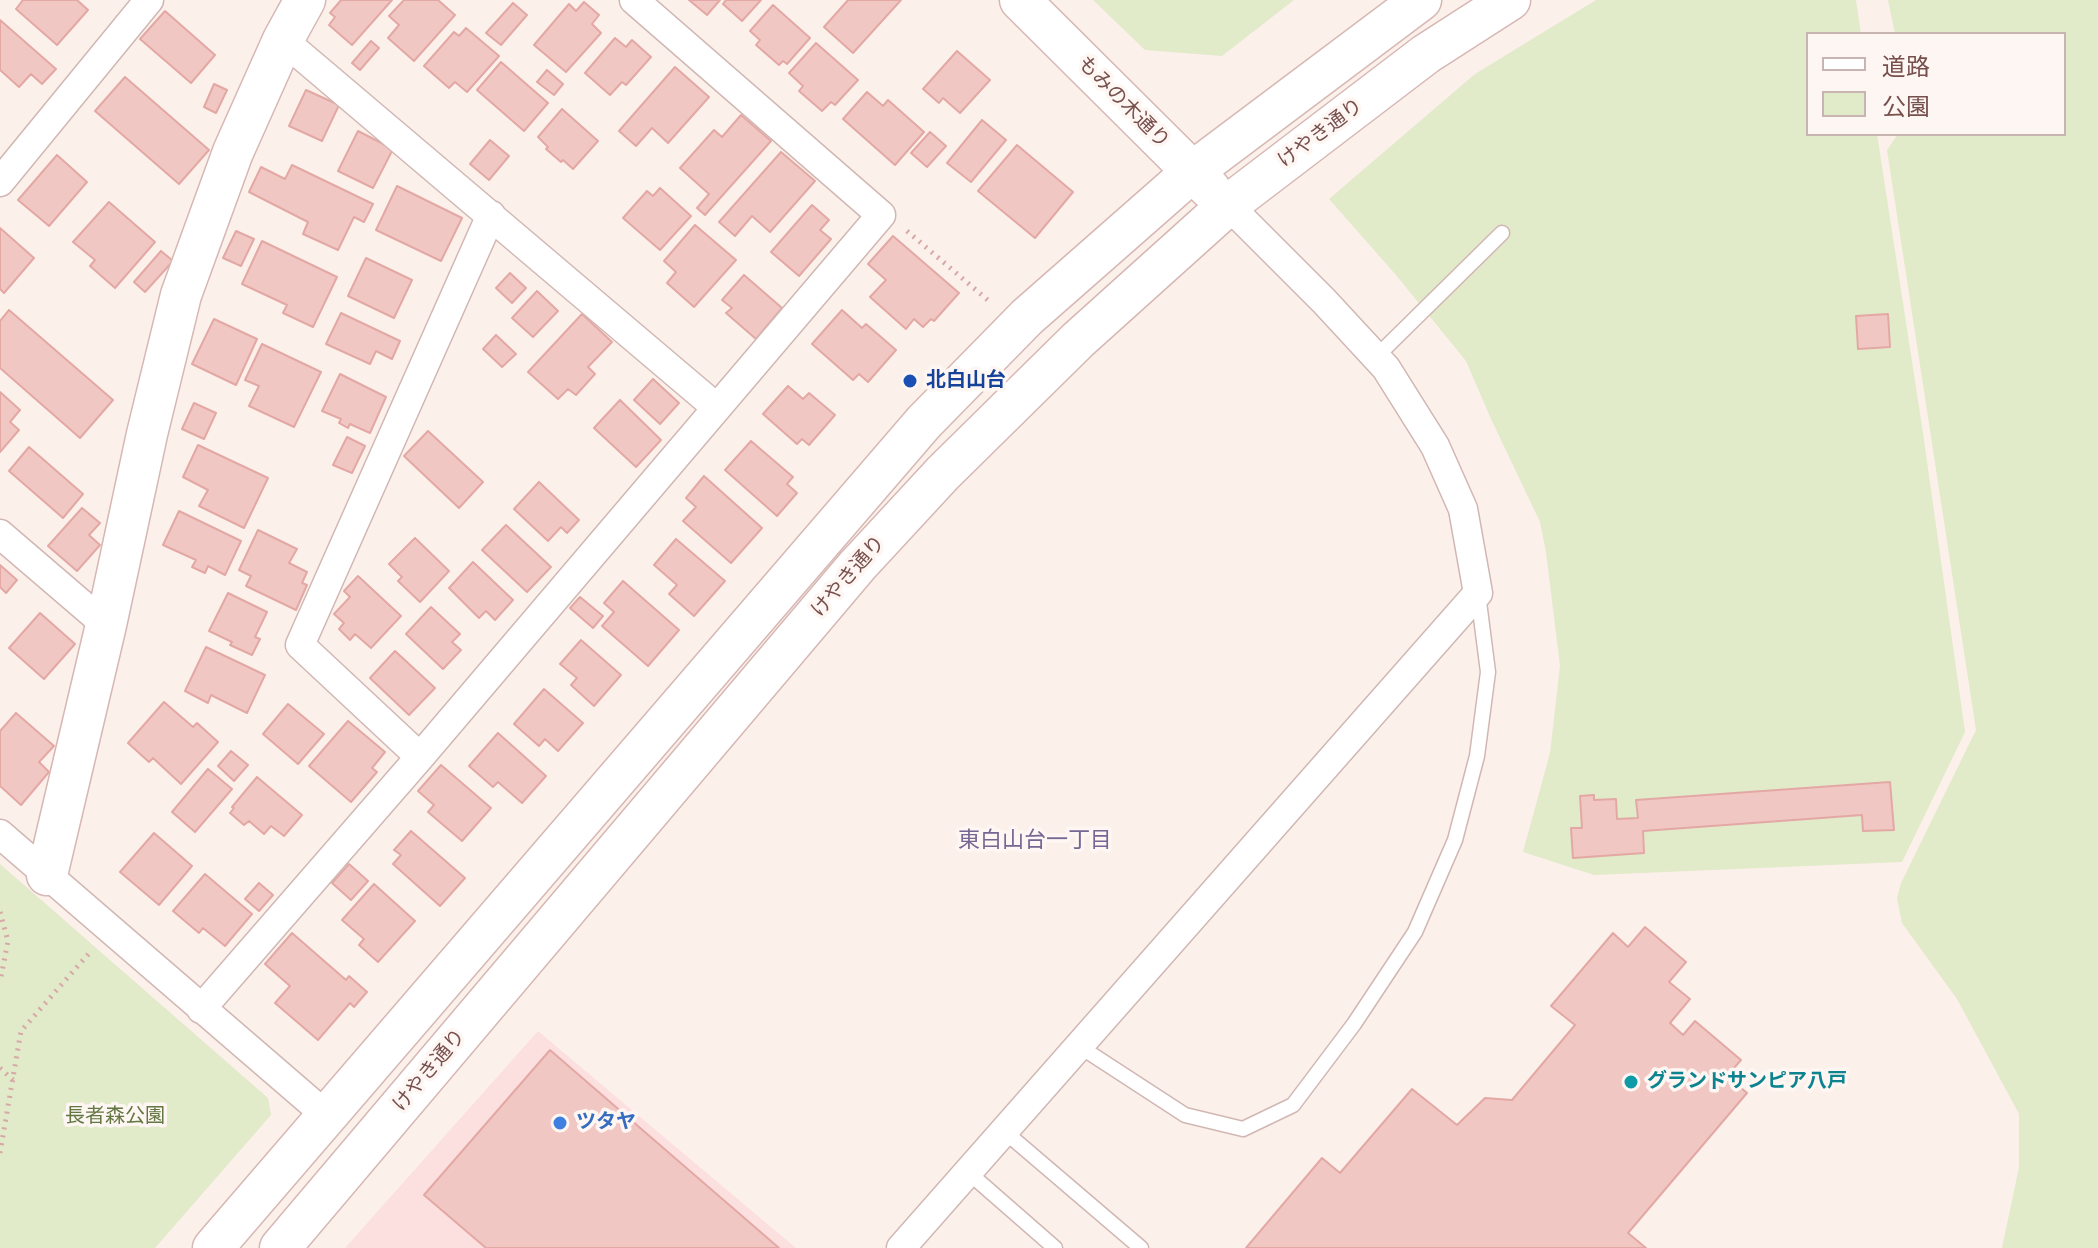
<!DOCTYPE html>
<html>
<head>
<meta charset="utf-8">
<style>
  body { margin:0 }
  #map { position:relative; width:2098px; height:1248px; overflow:hidden; background:#fcf0eb; font-family:"Roboto Condensed","Noto Sans JP",sans-serif }
  canvas { display:block }
  .legend { position:absolute; left:1806px; top:32px; width:260px; height:104px; box-sizing:border-box; background:#fef6f2; border:2px solid #c8b4b0; margin:0; padding:10px 14px; list-style:none; font-size:24px; color:#77504e }
  .legend li { display:flex; align-items:center; gap:16px; height:40px }
  .legend b { width:40px; border:2px solid #c8b4b0 }
</style>
</head>
<body>
<div id="map">
<canvas width="2098" height="1248"></canvas>
<ul class="legend">
<li><b style="height:10px;background:#fff"></b>道路</li>
<li><b style="height:22px;background:#e1eac9"></b>公園</li>
</ul>
</div>
<script>
const context = document.querySelector('canvas').getContext('2d');
context.lineJoin = 'round';
function fill(path, color) { context.fillStyle = color; context.fill(path, 'evenodd'); }
const shape = rows => new Path2D(rows.map(r => 'M' + r).join(''));
function strokePath(path, color, width, dash) { context.strokeStyle = color; context.lineWidth = width; context.lineCap = dash ? 'butt' : 'round'; context.setLineDash(dash || []); context.stroke(path); }
function write(font, color, halo, rows, align = 'center') {
  context.font = font + ' "Roboto Condensed","Noto Sans JP",sans-serif'; context.lineWidth = 7; context.setLineDash([]); context.textBaseline = 'middle'; context.strokeStyle = halo; context.fillStyle = color; for (const [text, x, y, turn = 0] of rows) {
    context.save(); context.translate(x, y); context.rotate((+turn || 0) * Math.PI / 180); context.textAlign = isNaN(turn) ? turn : align; if (halo) context.strokeText(text, 0, 0); context.fillText(text, 0, 0); context.restore();
  }
}
fill(shape([
  [538,1031,796,1248,345,1248]
]), '#fce0e0');
fill(shape([
  [1093,0,1294,0,1222,56,1145,50],
  [1596,0,1856,0,1861,34,1808,34,1808,134,1877,134,1923,433,1965,732,1902,862,1594,875,1523,852,1550,753,1560,666,1546,552,1540,522,1491,419,1466,361,1396,275,1329,199,1475,74],
  [1888,0,2098,0,2098,1248,2002,1248,2019,1167,2019,1114,1957,999,1902,923,1897,898,1901,883,1976,730,1887,150,1898,134,2064,134,2064,34,1895,34],
  [0,864,268,1098,271,1115,155,1248,0,1248]
]), '#e1eac9');
const building = shape([
  [23,0,77,0,88,10,57,45,16,9,23,0],
  [341,0,392,0,352,45,329,25,335,17,330,13,341,0],
  [404,0,438,0,455,15,414,61,388,38,399,25,389,16,404,0],
  [689,0,720,0,707,15,689,0],
  [726,0,761,0,742,21,723,4,726,0],
  [848,0,901,0,853,53,824,27,848,0],
  [584,2,599,15,592,24,601,33,566,72,534,45,569,4,576,11,584,2],
  [513,3,527,15,501,45,486,33,513,3],
  [773,5,810,38,787,64,783,61,779,65,756,45,760,40,750,31,773,5],
  [165,11,215,55,191,83,140,39,165,11],
  [0,20,56,69,42,84,31,74,19,87,0,70,0,20],
  [466,28,499,56,467,92,455,82,449,88,424,66,454,32,459,36,466,28],
  [615,38,626,47,632,40,651,57,626,85,622,82,610,95,585,73,615,38],
  [371,41,379,48,360,70,352,63,371,41],
  [816,43,858,80,835,105,831,102,822,111,799,91,803,86,789,73,816,43],
  [957,51,990,80,960,113,943,98,939,103,923,89,957,51],
  [501,62,548,103,524,131,477,90,501,62],
  [675,67,709,97,668,143,652,128,636,146,619,131,675,67],
  [547,70,563,84,554,95,537,82,547,70],
  [125,77,209,150,179,184,95,111,125,77],
  [214,84,227,90,216,113,204,107,214,84],
  [306,90,339,105,322,141,289,126,306,90],
  [867,92,883,106,888,100,924,132,895,165,843,119,867,92],
  [562,109,598,141,573,169,563,160,561,162,546,149,548,147,538,137,562,109],
  [741,115,771,141,705,215,697,208,709,194,680,168,714,130,722,137,741,115],
  [982,120,1006,140,971,182,947,163,982,120],
  [358,131,393,149,373,188,338,171,358,131],
  [930,132,946,146,927,167,911,153,930,132],
  [490,140,509,156,489,180,470,164,490,140],
  [1017,145,1073,192,1035,238,978,191,1017,145],
  [781,152,815,181,770,232,752,216,735,236,719,222,781,152],
  [57,155,87,182,49,226,18,200,57,155],
  [292,165,373,204,364,222,354,217,338,250,303,234,308,222,249,192,261,167,285,179,292,165],
  [397,186,462,218,441,261,376,230,397,186],
  [660,188,691,216,660,250,623,218,647,191,653,196,660,188],
  [109,202,155,242,115,288,90,266,95,260,73,242,109,202],
  [812,205,829,220,820,230,831,239,799,276,771,252,812,205],
  [695,225,736,260,694,307,667,283,676,272,664,261,695,225],
  [0,228,34,258,4,293,0,289,0,228],
  [236,231,254,239,241,266,223,258,236,231],
  [893,236,959,293,934,321,931,319,923,327,914,319,906,329,870,297,886,280,868,264,893,236],
  [262,241,337,277,313,327,283,313,287,305,242,284,262,241],
  [161,251,173,261,145,292,134,282,161,251],
  [366,258,412,280,394,318,348,296,366,258],
  [510,273,526,288,512,303,496,288,510,273],
  [744,275,782,308,756,339,726,313,732,308,722,300,744,275],
  [537,291,558,311,533,337,512,318,537,291],
  [9,310,113,400,80,438,0,368,0,321,9,310],
  [842,310,862,328,866,324,896,350,868,382,859,374,853,380,812,344,842,310],
  [341,313,400,341,392,359,376,351,370,364,326,344,341,313],
  [582,314,612,342,588,367,595,374,576,395,568,389,558,399,528,372,582,314],
  [1888,314,1890,347,1858,349,1856,316,1888,314],
  [214,319,257,339,236,385,192,364,214,319],
  [496,335,516,354,502,367,483,349,496,335],
  [262,344,321,372,294,427,249,406,259,386,245,380,262,344],
  [340,374,386,397,370,433,350,424,348,428,339,423,341,419,322,411,340,374],
  [653,379,679,403,660,424,634,400,653,379],
  [788,386,803,399,809,393,835,415,809,445,802,439,797,444,763,414,788,386],
  [0,392,20,410,10,422,19,430,0,452,0,392],
  [620,400,661,440,636,467,594,428,620,400],
  [194,403,216,413,204,439,182,429,194,403],
  [428,431,483,482,459,508,404,456,428,431],
  [347,437,365,446,352,473,333,465,347,437],
  [751,441,793,477,787,484,797,493,777,516,725,470,751,441],
  [198,445,268,478,244,528,199,506,208,490,183,477,198,445],
  [29,447,83,494,63,518,9,471,29,447],
  [704,476,762,528,731,563,683,521,696,507,686,498,704,476],
  [539,482,579,520,567,533,561,527,548,541,514,509,539,482],
  [82,508,100,523,89,535,100,545,77,571,48,546,82,508],
  [179,511,241,541,225,575,208,566,205,573,192,567,196,560,163,545,179,511],
  [506,525,551,567,527,592,482,550,506,525],
  [258,530,297,549,289,563,307,572,302,583,307,585,296,610,246,586,251,576,239,570,258,530],
  [415,538,449,571,420,602,398,581,402,577,389,564,415,538],
  [676,539,725,581,694,616,669,594,677,585,654,565,676,539],
  [473,562,513,600,495,620,486,611,479,618,449,588,473,562],
  [0,565,17,580,6,593,0,587,0,565],
  [358,576,401,616,371,648,355,634,350,640,339,629,344,623,334,614,350,597,344,591,358,576],
  [623,581,679,630,648,666,602,626,614,612,604,603,623,581],
  [228,593,267,612,255,637,260,639,252,655,230,645,232,642,209,631,228,593],
  [580,597,603,616,593,628,570,608,580,597],
  [431,607,460,634,452,642,461,650,443,669,406,634,431,607],
  [40,613,75,644,44,679,9,648,40,613],
  [581,640,621,675,594,706,571,685,577,678,560,664,581,640],
  [206,647,265,675,247,713,211,695,208,703,185,691,206,647],
  [395,651,435,688,409,715,370,678,395,651],
  [544,689,583,723,558,751,545,739,539,746,514,724,544,689],
  [164,702,193,727,197,723,218,742,181,784,153,758,149,762,128,743,164,702],
  [288,704,324,734,298,764,263,734,288,704],
  [16,713,54,746,39,762,49,772,21,805,0,786,0,731,16,713],
  [348,721,385,752,372,768,377,772,351,802,309,766,348,721],
  [498,733,546,776,522,803,498,782,493,787,469,766,498,733],
  [231,751,248,765,234,781,218,766,231,751],
  [441,765,491,808,462,841,428,812,434,805,418,791,441,765],
  [208,769,232,789,195,832,172,812,208,769],
  [257,777,302,815,284,836,271,826,264,834,249,821,244,825,230,813,234,808,232,807,257,777],
  [1890,782,1894,830,1863,831,1862,815,1643,831,1644,853,1573,858,1571,828,1582,828,1580,796,1594,795,1594,800,1616,799,1617,819,1638,818,1636,800,1890,782],
  [411,831,465,878,440,906,393,864,401,855,394,850,411,831],
  [154,833,192,866,159,905,120,872,154,833],
  [349,864,368,881,351,900,332,883,349,864],
  [205,874,252,914,225,946,203,928,199,933,173,911,205,874],
  [259,883,273,895,259,911,245,899,259,883],
  [374,884,415,921,378,962,359,945,364,939,342,920,374,884],
  [1645,927,1686,962,1669,982,1690,999,1670,1023,1683,1035,1695,1021,1741,1060,1727,1076,1747,1093,1628,1233,1646,1248,1246,1248,1322,1158,1340,1173,1412,1089,1457,1125,1485,1098,1512,1100,1575,1025,1551,1006,1613,933,1628,947,1645,927],
  [292,933,346,980,349,976,367,992,354,1007,350,1003,318,1040,275,1003,290,986,265,964,292,933],
  [550,1050,779,1248,486,1248,424,1195,550,1050]
]);
fill(building, '#f1c7c4');
strokePath(building, '#e3a8a4', 2);
const lane = shape([
  [1376,357,1502,233],
  [1079,1046,1185,1115,1243,1129,1293,1105,1354,1024,1415,932,1455,840,1477,756,1488,672,1478,594],
  [1004,1131,1141,1248],
  [968,1172,1055,1248]
]);
const street = shape([
  [283,40,717,408],
  [0,182,149,0],
  [0,534,106,625],
  [420,757,300,645,491,215],
  [0,834,327,1116],
  [201,1009,420,757,881,215,634,0],
  [901,1248,1478,593,1463,509,1435,446,1386,368,1324,301,1228,205]
]);
const secondary = shape([
  [1020,0,1210,189],
  [47,875,106,625,147,434,181,295,233,152,283,40,305,0],
  [213,1248,924,422,1027,317,1192,172,1421,0],
  [280,1248,857,566,943,473,1078,340,1228,205,1426,54,1510,0]
]);
strokePath(lane, '#d1b7b3', 17);
strokePath(street, '#d1b7b3', 31);
strokePath(secondary, '#d6b7b3', 43);
strokePath(shape([
  [907,231,990,302],
  [0,912,8,941,0,982],
  [0,1068,13,1080],
  [0,1153,21,1031,91,951]
]), '#d7a9a6', 5, [2, 6]);
strokePath(lane, '#fff', 14);
strokePath(street, '#fff', 28);
strokePath(secondary, '#fff', 40);
for (const [x, y, r, color] of [
  [910,381,8,"#1a4fb4"],
  [1631,1082,8,"#0f9aa8"],
  [560,1123,8,"#3f7fe0"]
]) { const dot = new Path2D(); dot.arc(x, y, r, 0, 2 * Math.PI); context.fillStyle = color; context.fill(dot); strokePath(dot, '#fef6f2', 3); }
write('20px', '#77504e', '#fef6f2', [
  ["もみの木通り",1123,103,45],
  ["けやき通り",1321,134,-37],
  ["けやき通り",849,577,-49],
  ["けやき通り",430,1071,-50]
]);
write('bold 20px', '#164399', '#fef6f2', [
  ["北白山台",926,381]
], 'left');
write('bold 20px', '#0d838f', '#fef6f2', [
  ["グランドサンピア八戸",1647,1082]
], 'left');
write('20px', '#637743', '#fef6f2', [
  ["長者森公園",115,1117]
]);
write('bold 20px', '#366cbe', '#fef6f2', [
  ["ツタヤ",576,1123]
], 'left');
write('22px', '#766693', '#fef6f2', [
  ["東白山台一丁目",1035,841]
]);
</script>
</body>
</html>
